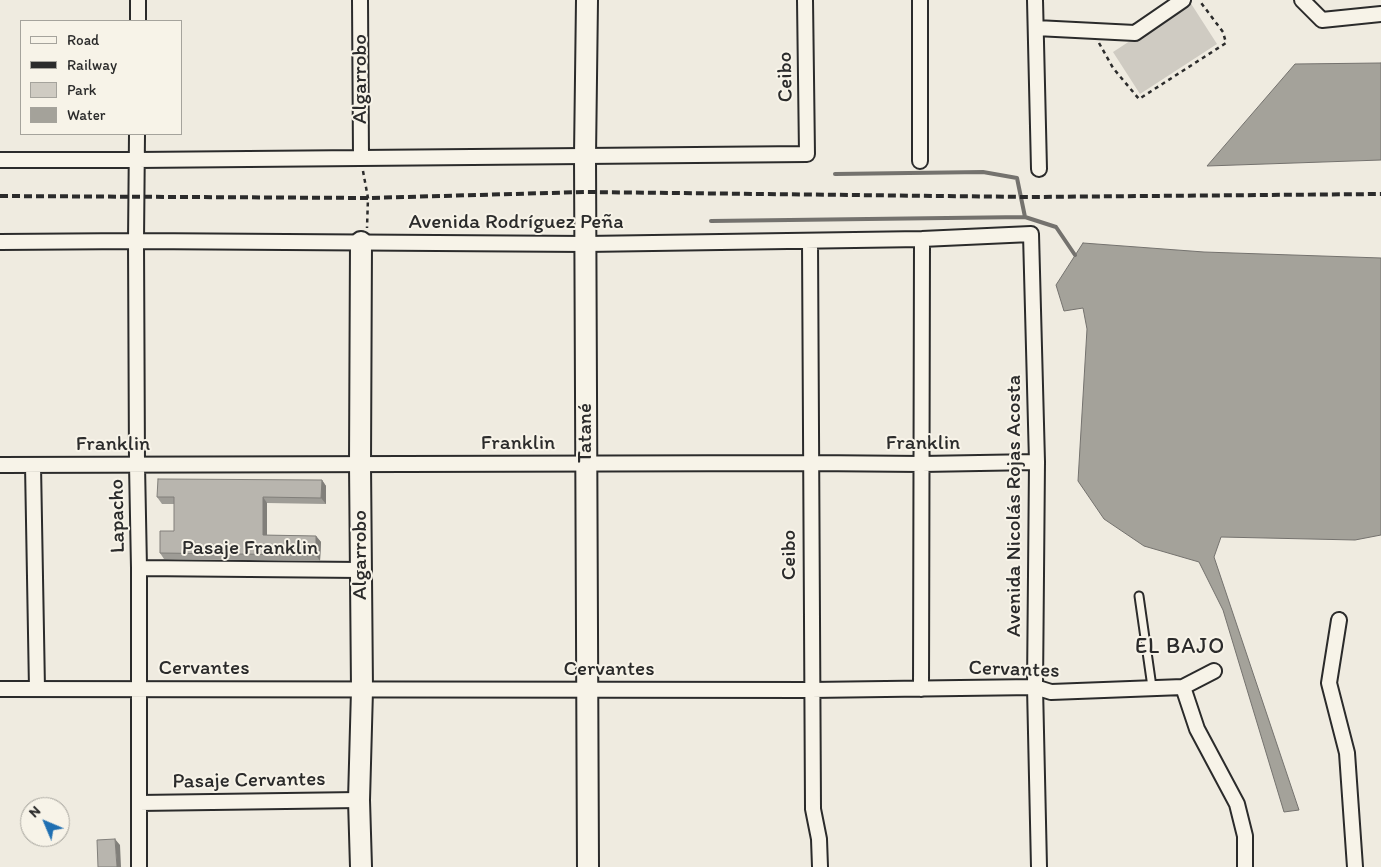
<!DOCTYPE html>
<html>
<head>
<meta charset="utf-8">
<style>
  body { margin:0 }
  #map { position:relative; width:1381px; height:867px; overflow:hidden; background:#efebe0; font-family:Itim,sans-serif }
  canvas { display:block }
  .legend { position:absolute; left:20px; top:20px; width:162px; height:115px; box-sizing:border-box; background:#f7f3e8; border:1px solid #a5a39c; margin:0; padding:6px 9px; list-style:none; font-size:15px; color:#2b2b2b }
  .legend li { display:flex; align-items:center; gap:10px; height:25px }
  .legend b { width:25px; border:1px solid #a5a39c }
  .north { position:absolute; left:20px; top:797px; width:50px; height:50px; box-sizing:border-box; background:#f7f3e8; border:1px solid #a5a39c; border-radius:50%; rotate:315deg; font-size:14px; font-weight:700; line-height:20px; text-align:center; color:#2b2b2b }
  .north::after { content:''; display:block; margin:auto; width:18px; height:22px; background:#1f6fb2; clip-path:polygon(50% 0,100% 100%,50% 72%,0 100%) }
</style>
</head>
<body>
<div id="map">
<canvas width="1381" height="867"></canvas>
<ul class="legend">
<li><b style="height:6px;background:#f7f3e8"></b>Road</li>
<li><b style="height:6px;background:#2b2b2b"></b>Railway</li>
<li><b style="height:14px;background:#cfcbc2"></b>Park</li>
<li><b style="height:14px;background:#a4a29a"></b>Water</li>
</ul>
<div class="north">N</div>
</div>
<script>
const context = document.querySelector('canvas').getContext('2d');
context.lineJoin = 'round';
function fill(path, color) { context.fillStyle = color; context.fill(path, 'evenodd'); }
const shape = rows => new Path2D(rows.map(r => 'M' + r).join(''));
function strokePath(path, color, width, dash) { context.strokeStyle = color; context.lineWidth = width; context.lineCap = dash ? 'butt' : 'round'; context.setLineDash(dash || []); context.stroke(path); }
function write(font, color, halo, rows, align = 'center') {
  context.font = font + ' Itim,sans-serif'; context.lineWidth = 4; context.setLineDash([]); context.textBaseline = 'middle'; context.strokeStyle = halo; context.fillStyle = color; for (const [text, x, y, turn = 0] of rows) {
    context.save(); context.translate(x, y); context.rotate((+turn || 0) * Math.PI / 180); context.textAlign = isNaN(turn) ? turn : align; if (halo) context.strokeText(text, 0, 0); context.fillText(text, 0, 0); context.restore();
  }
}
fill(shape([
  [1190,2,1217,44,1140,94,1113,52]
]), '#cfcbc2');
const water = shape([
  [1381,63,1381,160,1207,166,1295,64,1381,63],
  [1083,243,1204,252,1381,258,1381,535,1355,540,1221,537,1214,557,1299,810,1284,812,1223,610,1199,562,1144,546,1104,519,1078,481,1087,329,1083,308,1064,311,1056,285,1083,243]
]);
fill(water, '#a4a29a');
strokePath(water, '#74726e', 1);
strokePath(shape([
  [835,174,983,172,1017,178,1025,217],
  [711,221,1025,217,1056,227,1075,255]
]), '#74726e', 4);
const lane = shape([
  [1139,596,1152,687]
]);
const street = shape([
  [360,0,361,157],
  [1035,0,1039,169],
  [1302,0,1322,20,1381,14],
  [138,21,138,0],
  [1036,28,1135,33,1183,0],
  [137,134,136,241,137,465,139,568,139,867],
  [0,160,137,160,807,154,805,0],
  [920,161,920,0],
  [810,241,813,809,819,839,820,867],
  [0,242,136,241,586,244,922,239,1031,234,1037,462,1035,687,1039,867],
  [0,465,810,463,922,464,1037,462],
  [33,465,37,689],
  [139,568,361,570],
  [1339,620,1329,683,1347,753,1355,867],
  [1183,687,1197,729,1237,804,1245,836,1245,867],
  [0,689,811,690,1035,687,1051,692,1183,687,1214,671],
  [921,689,922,239],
  [139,803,359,800]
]);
const secondary = shape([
  [587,0,585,156,588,867],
  [361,867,359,800,362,690,360,464,361,242]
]);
strokePath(lane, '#2b2b2b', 11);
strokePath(street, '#2b2b2b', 18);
strokePath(secondary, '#2b2b2b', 24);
strokePath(shape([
  [1099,43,1113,68,1139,99,1226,43,1223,32,1199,0],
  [363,171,368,198,367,228]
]), '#2b2b2b', 2.5, [4, 4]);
strokePath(lane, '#f7f3e8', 7);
strokePath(street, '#f7f3e8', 14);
strokePath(secondary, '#f7f3e8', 20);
strokePath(shape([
  [0,196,368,198,585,192,1030,197,1381,194]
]), '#2b2b2b', 4, [8, 4]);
fill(shape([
  [322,480,326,486,326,504,267,503,267,535,316,536,321,542,320,561,164,559,160,553,174,531,174,504,162,504,157,497]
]), '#9e9c96');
fill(shape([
  [322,480,326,486,326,504,321,498],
  [263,497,267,503,267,542,263,535],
  [316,536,321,542,320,561,316,555],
  [115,839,120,845,121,867,117,867]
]), '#817f7a');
const building = shape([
  [158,479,322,480,321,498,263,497,263,535,316,536,316,555,160,553,160,531,174,531,174,497,157,497,158,479],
  [115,839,117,867,98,867,97,840,115,839]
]);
fill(building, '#b8b5ae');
strokePath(building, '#817f7a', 1);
write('21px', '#2b2b2b', '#f7f3e8', [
  ["Ceibo",786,77,-91],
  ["Algarrobo",361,79,-90],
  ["Avenida Rodríguez Peña",516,223],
  ["Tatané",586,433,-90],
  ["Franklin",518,444],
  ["Franklin",923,444],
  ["Franklin",113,445],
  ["Avenida Nicolás Rojas Acosta",1015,506,-90],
  ["Lapacho",118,516,-91],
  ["Pasaje Franklin",250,549],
  ["Algarrobo",361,555,-90],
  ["Ceibo",790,555,-90],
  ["Cervantes",204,669],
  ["Cervantes",609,670],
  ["Cervantes",1014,670,2],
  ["Pasaje Cervantes",249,781,-1]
]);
context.letterSpacing = '1px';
write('22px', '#2b2b2b', '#f7f3e8', [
  ["EL BAJO",1180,647]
]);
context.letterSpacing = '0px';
</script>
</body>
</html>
